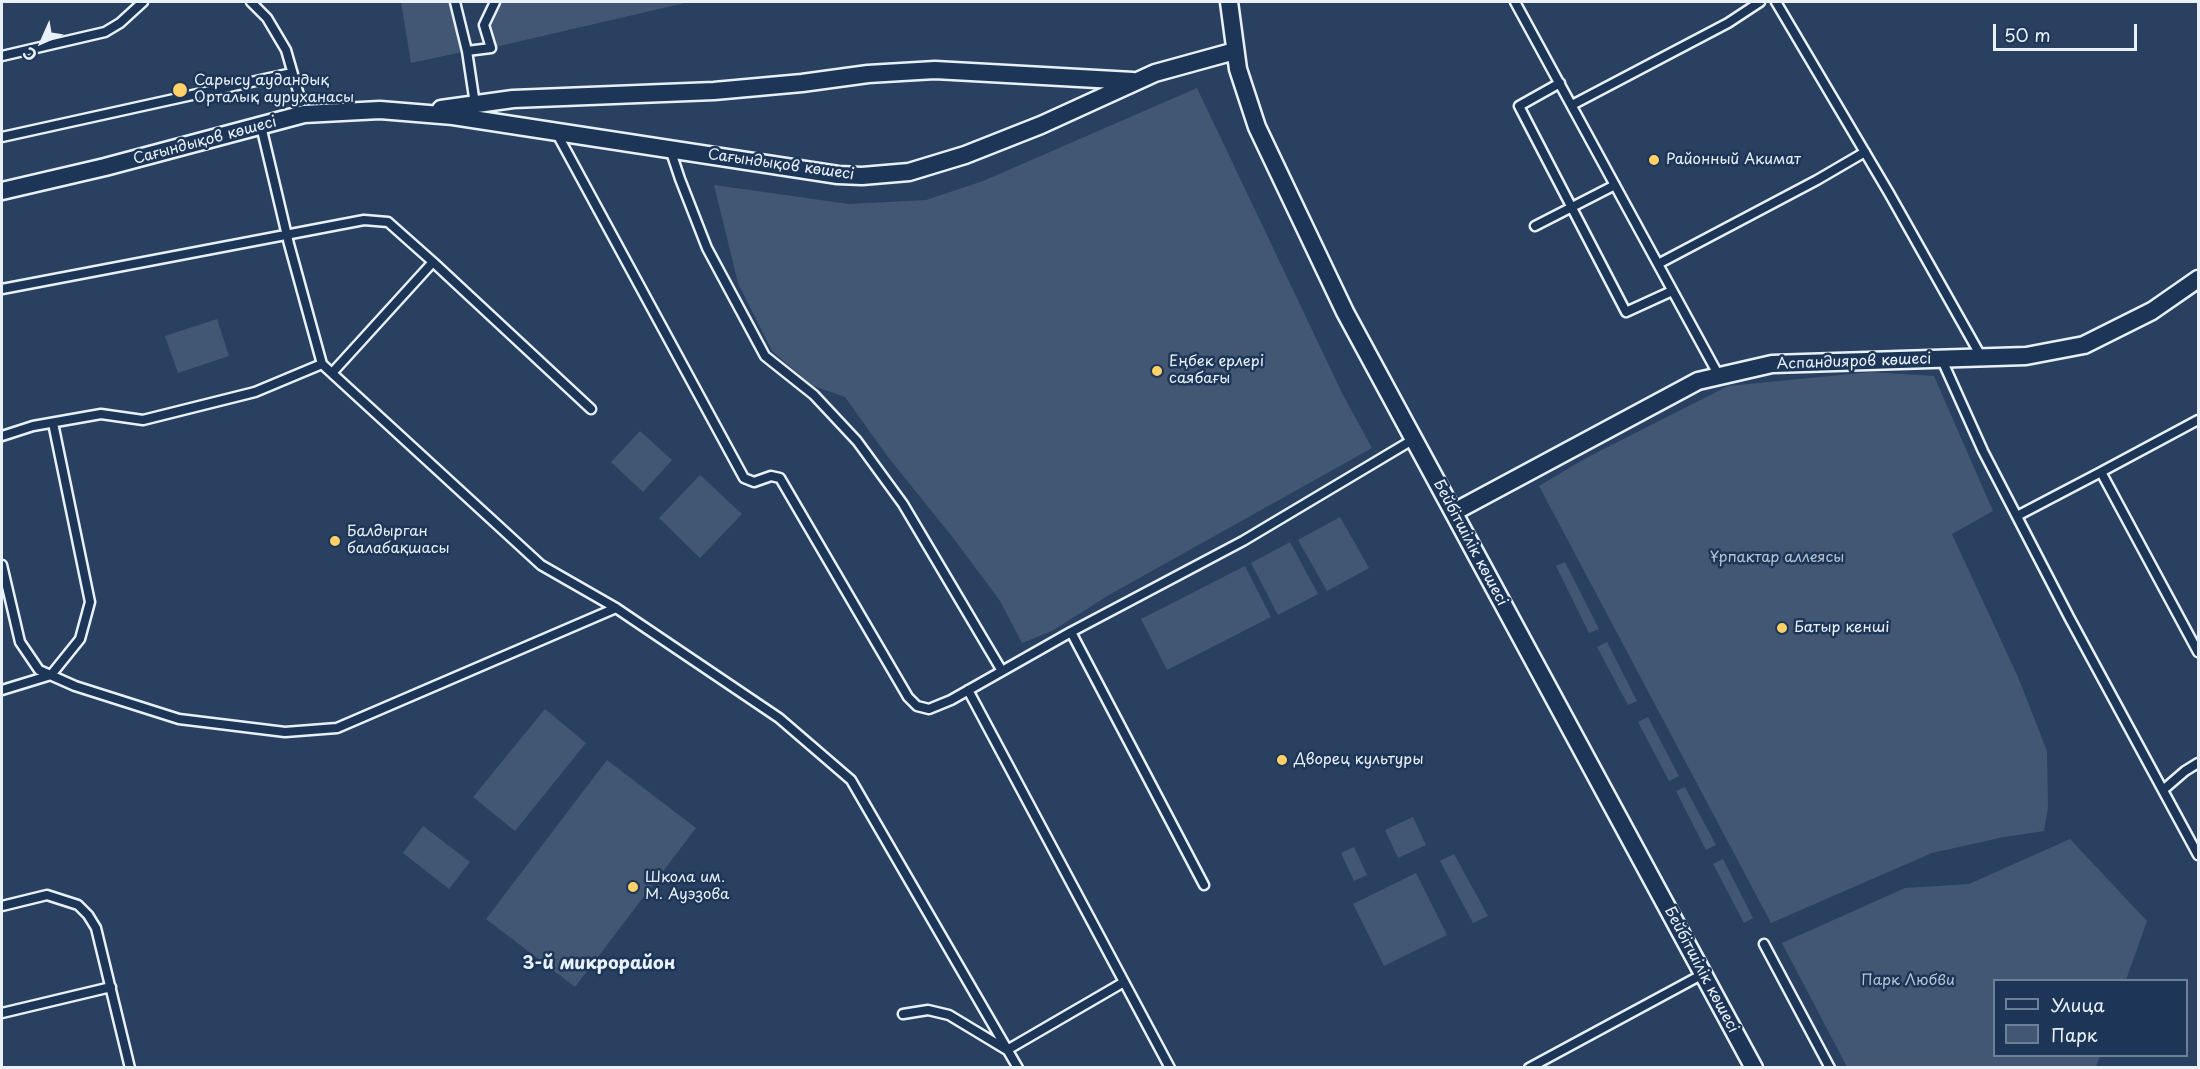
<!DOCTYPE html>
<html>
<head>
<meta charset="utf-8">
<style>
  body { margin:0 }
  #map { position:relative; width:2200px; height:1069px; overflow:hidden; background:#294061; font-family:"Playpen Sans",sans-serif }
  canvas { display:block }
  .frame { position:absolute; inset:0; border:3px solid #e8f1f8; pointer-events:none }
  .legend { position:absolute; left:1993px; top:979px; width:195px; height:78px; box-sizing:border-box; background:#1d3557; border:2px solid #6e8097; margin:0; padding:8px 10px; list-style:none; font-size:18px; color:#e8f1f8 }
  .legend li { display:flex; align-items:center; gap:12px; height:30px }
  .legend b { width:30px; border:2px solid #6e8097 }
  .north { position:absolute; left:12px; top:12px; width:60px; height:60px; -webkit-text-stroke:4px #1d3557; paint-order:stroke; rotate:225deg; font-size:16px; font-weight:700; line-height:24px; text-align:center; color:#e8f1f8 }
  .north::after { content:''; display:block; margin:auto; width:21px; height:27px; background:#e8f1f8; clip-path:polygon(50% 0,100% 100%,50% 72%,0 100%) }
  .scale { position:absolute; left:1993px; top:24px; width:144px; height:27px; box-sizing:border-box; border:3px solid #e8f1f8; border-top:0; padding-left:8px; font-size:18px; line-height:21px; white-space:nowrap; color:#e8f1f8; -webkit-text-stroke:4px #1d3557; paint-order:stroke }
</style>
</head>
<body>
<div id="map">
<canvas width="2200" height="1069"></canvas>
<div class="frame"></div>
<ul class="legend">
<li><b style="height:8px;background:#1d3557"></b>Улица</li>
<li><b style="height:16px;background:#415774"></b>Парк</li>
</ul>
<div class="north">С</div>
<div class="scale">50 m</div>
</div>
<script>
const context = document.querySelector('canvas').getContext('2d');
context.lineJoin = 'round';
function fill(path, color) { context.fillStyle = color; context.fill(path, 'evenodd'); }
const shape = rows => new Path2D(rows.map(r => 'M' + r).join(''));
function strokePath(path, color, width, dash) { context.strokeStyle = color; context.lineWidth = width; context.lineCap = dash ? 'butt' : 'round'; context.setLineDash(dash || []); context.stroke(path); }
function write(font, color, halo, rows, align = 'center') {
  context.font = font + ' "Playpen Sans",sans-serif'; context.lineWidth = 5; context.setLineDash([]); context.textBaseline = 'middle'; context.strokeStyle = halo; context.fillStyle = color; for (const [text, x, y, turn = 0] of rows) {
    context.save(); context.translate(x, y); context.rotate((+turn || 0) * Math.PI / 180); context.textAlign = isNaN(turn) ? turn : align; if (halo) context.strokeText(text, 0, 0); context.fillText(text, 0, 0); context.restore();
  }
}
fill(shape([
  [401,2,455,2,467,51,411,63],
  [495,2,689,2,491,48,484,25],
  [1197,88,1343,395,1372,448,1109,595,1052,631,1022,643,1000,601,954,539,888,457,845,397,811,385,772,351,738,283,714,185,849,204,926,200,983,181],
  [217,319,229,356,178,373,165,336],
  [1871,372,1934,376,1993,511,1952,534,2018,677,2047,751,2048,807,2044,831,2004,837,1932,853,1771,923,1539,486,1586,458,1728,386],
  [640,431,672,460,643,492,611,462],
  [700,475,742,514,700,558,659,518],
  [1340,517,1369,568,1327,591,1298,540],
  [1290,542,1318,594,1278,615,1251,563],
  [1565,562,1599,629,1589,633,1556,566],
  [1245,566,1271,617,1167,670,1141,619],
  [1607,642,1637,701,1628,705,1597,647],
  [545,709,586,743,515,831,473,797],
  [1648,717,1679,776,1669,781,1638,722],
  [607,760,696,828,575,987,486,919],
  [1685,787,1716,845,1706,850,1676,791],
  [1413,817,1426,845,1398,858,1385,830],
  [423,826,470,862,449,889,403,853],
  [2070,839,2147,921,2126,980,1994,980,1994,1056,2100,1056,2096,1067,1847,1067,1782,943,1905,888,1969,884],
  [1354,847,1367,875,1354,881,1341,853],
  [1454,854,1488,916,1473,923,1440,861],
  [1723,859,1753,918,1744,923,1713,864],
  [1416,873,1447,935,1384,966,1353,904]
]), '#415774');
const service = shape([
  [251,2,267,18,286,50,301,102],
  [455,2,467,51,475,104],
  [1515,2,1719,376],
  [1776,2,1889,193,1982,358],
  [467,51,491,48,484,25,495,2],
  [2,56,105,32,120,23,143,2],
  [1560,83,1519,106,1626,312,1672,291],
  [1572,105,1728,23,1760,2],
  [261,126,289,244,322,364,541,565,616,608,779,718,851,780,1018,1068],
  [556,132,744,478,754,482,771,476,780,478,908,697,917,706,929,709,951,700,1071,632,1243,541,1414,439],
  [2,137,292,73],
  [670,149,680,179,707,248,765,356,814,395,857,441,903,504,1002,671],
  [1535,226,1615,185],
  [1658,264,1817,180,1865,152],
  [2,289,364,220,388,222,433,262],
  [1942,360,1983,451,2069,617,2198,855],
  [332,373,433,262,591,409],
  [2198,420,2101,472,2198,652],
  [2,436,33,426,101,414,143,420,255,392,322,364],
  [2017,516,2101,472],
  [2,565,20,642,39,670,75,686,179,719,285,732,337,728,616,608],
  [1071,632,1204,885],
  [2,690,51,675,80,639,90,602,53,423],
  [968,690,1170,1068],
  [2163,790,2185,771,2198,763],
  [2,906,47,895,78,905,88,915,96,928,130,1068],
  [1764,944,1830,1068],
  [2,1013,111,987],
  [903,1014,928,1010,949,1015,1007,1050,1124,982],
  [1529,1068,1703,974]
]);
const minor = shape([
  [1229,2,1238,69,1257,127,1345,312,1754,1068],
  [441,109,513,99,714,91,802,83,868,74,935,70,1133,81],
  [2,191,105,167,304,114,380,110,453,116,838,175,862,176,909,172,965,155,1041,125,1155,73,1235,51],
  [1454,512,1698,381,1772,364,2026,356,2084,345,2152,311,2198,279]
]);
strokePath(service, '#e8f1f8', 13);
strokePath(minor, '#e8f1f8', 21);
strokePath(service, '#1d3557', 8);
strokePath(minor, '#1d3557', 16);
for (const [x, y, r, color] of [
  [180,90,8,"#ffd166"],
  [1654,160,6,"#ffd166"],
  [1157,371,6,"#ffd166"],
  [335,541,6,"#ffd166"],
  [1782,628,6,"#ffd166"],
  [1282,760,6,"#ffd166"],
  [633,887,6,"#ffd166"]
]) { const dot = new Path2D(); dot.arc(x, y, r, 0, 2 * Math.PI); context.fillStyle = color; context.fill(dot); strokePath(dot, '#1d3557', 2); }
write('15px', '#e8f1f8', '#1d3557', [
  ["Сарысу аудандық",194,81],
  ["Орталық ауруханасы",194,98],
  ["Районный Акимат",1666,160],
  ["Еңбек ерлері",1169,362],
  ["саябағы",1169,379],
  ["Балдырган",347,532],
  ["балабақшасы",347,549],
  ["Батыр кенші",1794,628],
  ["Дворец культуры",1294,760],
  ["Школа им.",645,878],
  ["М. Ауэзова",645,895]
], 'left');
write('15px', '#e8f1f8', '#1d3557', [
  ["Сағындықов көшесі",205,141,-15],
  ["Сағындықов көшесі",781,165,8],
  ["Аспандияров көшесі",1854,362,-2],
  ["Бейбітшілік көшесі",1470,543,62],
  ["Бейбітшілік көшесі",1701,970,62]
]);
write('15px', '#b6c3d0', '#1d3557', [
  ["Ұрпактар аллеясы",1777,558],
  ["Парк Любви",1908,981]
]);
write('bold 18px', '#e8f1f8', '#1d3557', [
  ["3-й микрорайон",599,964]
]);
</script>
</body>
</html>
